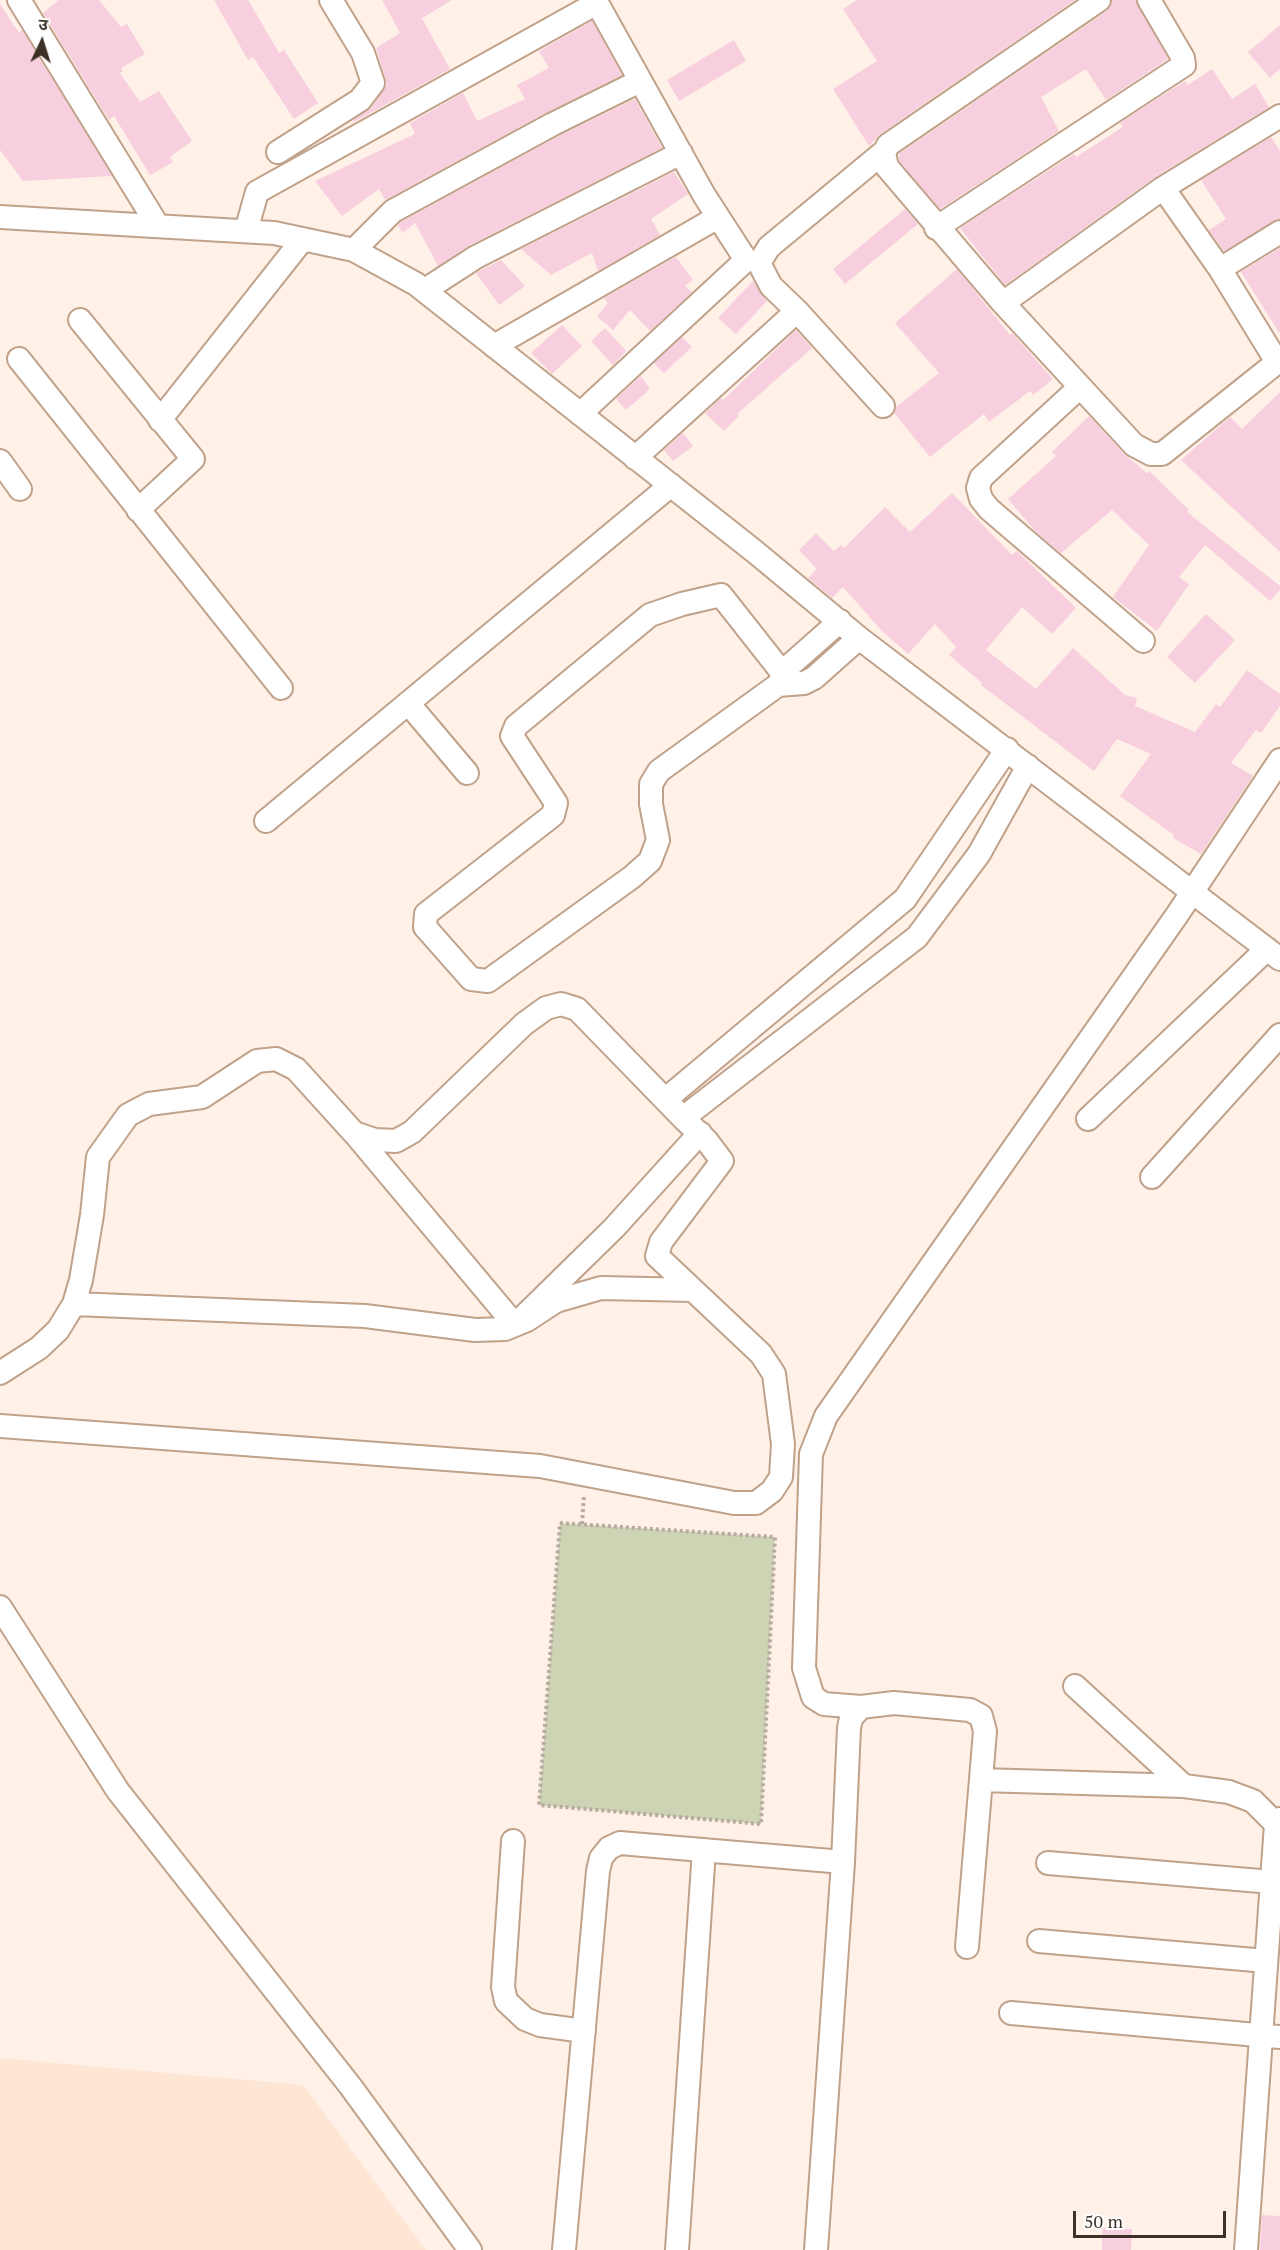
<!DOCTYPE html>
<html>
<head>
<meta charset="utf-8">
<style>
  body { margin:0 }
  #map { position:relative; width:1280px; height:2250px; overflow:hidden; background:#fff1e7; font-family:"PT Serif","Noto Sans Devanagari",serif }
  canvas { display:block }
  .north { position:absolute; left:12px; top:12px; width:60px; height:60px; -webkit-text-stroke:4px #fff; paint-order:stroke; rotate:4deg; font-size:16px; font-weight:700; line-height:24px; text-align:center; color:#3d3027 }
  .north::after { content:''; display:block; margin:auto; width:21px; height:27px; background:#3d3027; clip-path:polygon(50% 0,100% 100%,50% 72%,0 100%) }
  .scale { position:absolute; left:1073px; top:2211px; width:153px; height:27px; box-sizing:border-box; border:3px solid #3d3027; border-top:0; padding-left:8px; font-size:18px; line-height:21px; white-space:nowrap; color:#3d3027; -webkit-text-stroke:4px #fff; paint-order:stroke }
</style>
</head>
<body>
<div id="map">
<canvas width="1280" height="2250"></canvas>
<div class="north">उ</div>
<div class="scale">50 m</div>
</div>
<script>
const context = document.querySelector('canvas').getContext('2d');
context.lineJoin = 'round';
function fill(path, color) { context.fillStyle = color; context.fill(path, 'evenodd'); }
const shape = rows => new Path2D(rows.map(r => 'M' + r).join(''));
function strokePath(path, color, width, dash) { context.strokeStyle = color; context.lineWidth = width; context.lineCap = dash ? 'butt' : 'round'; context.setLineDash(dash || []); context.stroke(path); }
fill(shape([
  [0,2058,303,2085,426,2250,0,2250]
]), '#fee6d5');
fill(shape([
  [560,1523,775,1537,761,1824,539,1805]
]), '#cdd4b4');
fill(shape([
  [59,0,99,0,121,27,127,24,145,54,121,68,123,71,120,73,140,102,159,91,192,141,170,157,173,162,150,175,114,116,109,120,43,13],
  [214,0,248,0,279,53,284,50,318,103,294,119,253,57,248,60],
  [382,0,452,0,422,18,450,69,354,122,353,120,371,108,387,84,376,48,400,33],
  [857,0,1075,0,880,134,869,146,833,89,877,61,843,9],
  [1112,0,1136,0,1168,59,1106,100,1086,69,1041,97,1059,131,940,209,899,161,899,154,1107,11],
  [0,4,19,33,22,30,112,176,23,181,0,150],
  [592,21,622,75,547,112,385,200,379,189,342,216,315,181,415,134,410,123,463,93,477,121,525,99,517,85,549,68,539,51],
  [1280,25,1280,69,1270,78,1248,52],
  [734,40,746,61,679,101,667,80],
  [1212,69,1232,99,1255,84,1269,107,1155,177,1005,285,960,228,1074,154,1076,157,1123,127,1120,123,1185,81,1188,85],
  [635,99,662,148,470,245,438,266,415,223,402,233,398,225,401,222,559,136],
  [1271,137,1280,151,1280,219,1224,251,1209,230,1226,219,1201,180],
  [674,172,688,194,651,219,660,235,598,271,592,253,551,275,521,249],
  [905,209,918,224,845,284,833,269],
  [1280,248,1280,334,1241,272],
  [676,257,693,280,685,286,692,292,650,331,630,310,613,330,597,316,608,303,604,298],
  [501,260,525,286,499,305,476,273],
  [957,269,1010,335,1012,333,1053,379,1033,395,1030,391,989,422,984,414,930,457,894,413,896,407,939,373,895,323],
  [753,281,767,301,736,334,718,318],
  [562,325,582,346,552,374,531,353],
  [605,328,626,351,613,365,591,341],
  [796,330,812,348,737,414,739,416,724,431,705,413,721,398,723,400],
  [682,337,692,347,664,373,654,363],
  [641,376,650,389,626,410,616,399],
  [1280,392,1280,552,1181,460,1230,417,1242,429],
  [1089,416,1124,454,1147,473,1149,471,1189,510,1187,512,1280,586,1280,590,1270,601,1205,545,1179,577,1189,584,1157,631,1113,597,1149,545,1112,510,1061,553,1036,532,1008,499,1056,456,1052,452],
  [683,433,693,446,673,461,664,450],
  [952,493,1012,555,1017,551,1076,608,1052,634,1022,607,986,650,1036,689,1073,648,1125,695,1137,698,1135,706,1195,732,1216,704,1220,707,1247,670,1280,694,1280,706,1261,733,1256,730,1231,763,1253,776,1201,854,1173,838,1174,835,1120,796,1151,754,1117,739,1094,771,981,685,982,683,949,655,956,647,935,624,908,654,881,630,843,587,832,598,808,578,817,569,799,550,816,533,834,551,841,545,844,548,885,507,910,532],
  [1206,614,1235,640,1195,683,1167,657],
  [1262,2215,1280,2216,1280,2250,1260,2250],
  [1102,2228,1132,2229,1131,2250,1102,2250]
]), '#f7cfde');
const minor = shape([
  [19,0,158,226],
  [1280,116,1163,188,1003,303,1134,445,1151,454,1162,454,1280,360],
  [278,152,360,100,373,83,363,53,331,0],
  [1163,188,1220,269,1277,362],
  [0,217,274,233,354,250,416,284,754,551,859,638,1280,959],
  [936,228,1184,65,1183,58,1149,0],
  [246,231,257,192,597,3,704,195,746,260,580,414],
  [354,250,393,211,553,124,640,81],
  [1220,269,1280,232],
  [425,290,476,257,681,153],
  [1003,303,887,167,884,153,888,145,1099,0],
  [80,320,193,459,138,510],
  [494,346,718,217],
  [19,359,281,688],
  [1080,387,981,478,978,488,981,499,989,509,1143,641],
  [883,406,797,311,771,286,759,263,769,247,885,151],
  [160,420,303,239],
  [635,458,797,311],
  [0,461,20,489],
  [784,675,721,595,682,604,650,615,516,726,512,736,556,803,553,815,426,914,425,927,471,979,488,981,632,877,650,861,658,840,651,804,651,784,659,771,778,685,788,667,840,621],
  [778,685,804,683,814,678,859,638],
  [408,703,467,773],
  [266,821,671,485],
  [666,1099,905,899,1007,749],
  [1088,1119,1267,949],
  [355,1134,515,1325,614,1228,700,1133],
  [1152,1177,1280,1035],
  [74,1304,365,1316,475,1330,505,1329,527,1320,556,1301,601,1288,693,1290],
  [0,1373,39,1348,58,1330,74,1304,81,1280,92,1215,98,1157,128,1115,149,1104,202,1097,257,1061,276,1059,296,1069,354,1133,375,1140,396,1141,412,1132,524,1024,546,1008,561,1004,577,1009,683,1118],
  [0,1426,540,1466,734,1503,756,1503,772,1491,781,1477,783,1444,774,1374,761,1354,657,1256,661,1242,722,1161,707,1141,683,1118,917,937,979,854,1028,766],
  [0,1607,118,1791,351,2087,470,2250],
  [1075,1686,1184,1786],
  [861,1707,824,1704,813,1697,804,1668,811,1454,826,1416,1177,915,1280,760],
  [981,1780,1184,1786,1229,1792,1253,1801,1276,1824],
  [513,1841,503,1987,506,2001,525,2019,540,2025,584,2031],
  [1048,1863,1272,1882],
  [1039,1941,1266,1961],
  [1011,2013,1280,2037],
  [564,2250,598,1871,601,1858,609,1848,620,1843,843,1862],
  [677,2250,704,1850],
  [816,2250,843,1862,849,1728,851,1718,861,1707,894,1703,970,1710,981,1716,985,1731,967,1947],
  [1246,2250,1276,1824,1280,1819]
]);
strokePath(minor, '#c0a18a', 26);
strokePath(shape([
  [560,1523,775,1537,761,1824,539,1805,560,1523],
  [582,1524,584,1496]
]), '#b8aaa1', 4, [3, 3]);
strokePath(minor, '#fff', 22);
</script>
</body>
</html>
